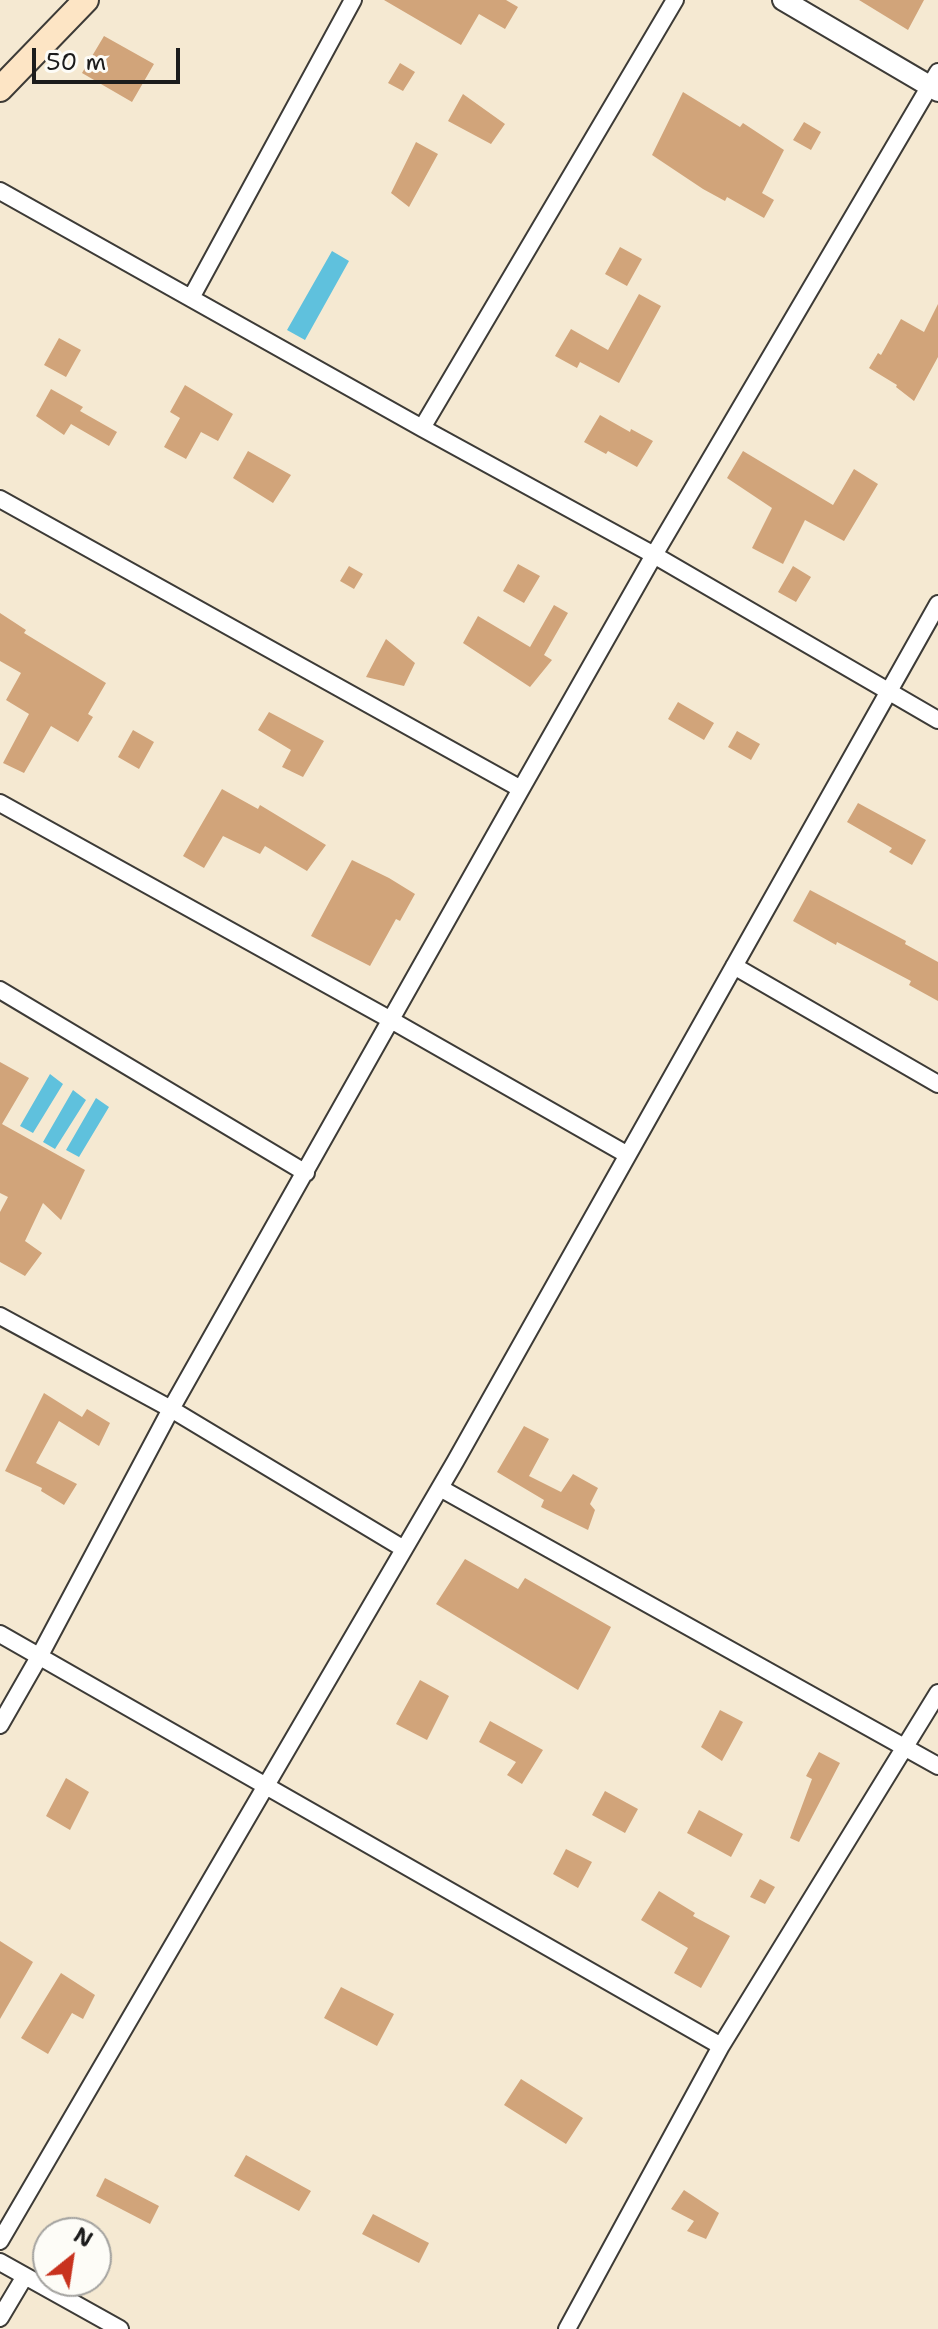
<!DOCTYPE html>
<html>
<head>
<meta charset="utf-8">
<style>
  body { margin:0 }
  #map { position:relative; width:938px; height:2329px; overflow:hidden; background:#f5e9d2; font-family:"Shantell Sans",sans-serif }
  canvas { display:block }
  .north { position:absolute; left:32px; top:2217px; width:80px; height:80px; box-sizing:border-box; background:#fdfcf7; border:2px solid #a3a29f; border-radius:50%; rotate:30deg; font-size:22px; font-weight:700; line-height:32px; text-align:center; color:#1c1c1c }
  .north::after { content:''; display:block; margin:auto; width:28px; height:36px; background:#c8321e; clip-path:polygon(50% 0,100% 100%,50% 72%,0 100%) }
  .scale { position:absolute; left:32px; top:48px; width:148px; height:36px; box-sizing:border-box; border:4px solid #1c1c1c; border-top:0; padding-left:10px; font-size:24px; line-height:28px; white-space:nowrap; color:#1c1c1c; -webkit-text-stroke:6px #fdfcf7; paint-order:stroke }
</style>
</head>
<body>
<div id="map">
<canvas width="938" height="2329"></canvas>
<div class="north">N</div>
<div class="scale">50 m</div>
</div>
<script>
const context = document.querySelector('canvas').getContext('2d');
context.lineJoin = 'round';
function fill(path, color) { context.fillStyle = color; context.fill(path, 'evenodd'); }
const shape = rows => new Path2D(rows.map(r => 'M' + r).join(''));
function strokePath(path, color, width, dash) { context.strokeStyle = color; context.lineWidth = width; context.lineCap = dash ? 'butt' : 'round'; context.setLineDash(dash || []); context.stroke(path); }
fill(shape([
  [332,251,349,261,305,340,287,330],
  [50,1074,63,1084,33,1133,20,1126],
  [73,1090,86,1100,55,1149,43,1142],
  [96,1098,109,1107,79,1157,66,1150]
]), '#5fc1dd');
fill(shape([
  [384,0,506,0,518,7,505,29,479,14,461,45],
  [859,0,924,0,908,30],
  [104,36,154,64,132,102,82,73],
  [400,63,415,72,403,91,388,83],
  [683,92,740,127,743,123,784,150,762,193,774,200,764,218,727,197,725,201,703,189,652,155],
  [463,94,505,124,491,144,448,121],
  [804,122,821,132,811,150,793,140],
  [416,142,438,154,409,207,391,193],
  [620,247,642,259,627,286,605,274],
  [639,294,661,306,619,383,580,362,577,368,555,356,571,329,608,350],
  [938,304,938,357,914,401,896,387,897,385,869,368,878,353,881,355,901,319,924,332],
  [59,338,81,350,66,377,44,365],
  [185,385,233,414,218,441,201,432,186,459,164,447,180,418,170,412],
  [51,389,83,407,80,411,117,432,109,446,71,424,64,435,36,416],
  [600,415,630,432,631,429,653,441,637,467,608,451,606,454,584,442],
  [248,451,291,475,273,503,233,478],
  [743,451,833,505,854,469,878,484,844,541,805,520,783,564,752,548,772,508,727,478],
  [518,564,540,576,524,603,503,591],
  [349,566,363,574,354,589,340,581],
  [793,566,811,577,796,602,778,592],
  [554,605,568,613,544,655,552,660,530,687,463,643,478,616,530,647],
  [0,613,26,630,24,633,106,683,88,714,93,717,78,742,51,726,24,773,3,763,29,714,6,700,21,673,0,661],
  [386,639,415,663,404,686,366,677],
  [678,702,714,723,704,740,668,719],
  [269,712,324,741,303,777,282,767,291,750,258,730],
  [133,730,154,742,139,769,118,757],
  [737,731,760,744,751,760,728,747],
  [222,789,258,809,260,805,326,845,307,871,265,846,260,854,223,836,204,868,183,856],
  [858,803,926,840,912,865,889,852,892,848,847,822],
  [352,860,389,878,415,894,400,921,396,919,370,966,311,936],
  [810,890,906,941,905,944,938,962,938,1001,909,985,911,981,837,942,836,945,793,921],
  [0,1062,29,1078,2,1124,85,1170,61,1220,43,1203,25,1241,42,1253,25,1276,0,1262,0,1212,8,1197,0,1193],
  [44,1393,82,1417,87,1409,110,1423,99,1446,59,1421,36,1463,77,1484,64,1505,41,1491,42,1488,5,1471],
  [524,1426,549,1439,529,1476,561,1492,573,1474,598,1488,590,1504,595,1510,588,1530,541,1507,544,1500,497,1472],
  [465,1559,518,1589,525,1578,611,1627,578,1690,436,1604],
  [420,1680,449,1696,427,1740,396,1724],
  [720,1710,743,1722,722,1761,701,1747],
  [490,1721,543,1750,522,1784,507,1775,516,1762,479,1742],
  [819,1752,840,1763,799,1842,790,1838,812,1779,806,1776],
  [66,1778,89,1792,70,1830,46,1816],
  [605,1791,638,1809,625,1833,592,1815],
  [699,1810,743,1834,731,1857,687,1833],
  [566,1849,592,1862,578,1888,553,1874],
  [760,1879,775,1887,765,1904,750,1897],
  [659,1891,695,1913,693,1916,730,1936,701,1988,674,1973,688,1948,641,1920],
  [0,1941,33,1962,0,2019],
  [61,1973,95,1995,83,2019,72,2013,48,2054,21,2038],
  [341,1987,394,2014,377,2046,324,2018],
  [521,2079,583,2118,566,2144,504,2105],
  [246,2155,311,2191,299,2211,234,2176],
  [105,2178,159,2206,150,2224,96,2196],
  [684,2190,719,2213,706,2239,687,2231,694,2221,671,2209],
  [373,2214,429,2243,419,2263,362,2234]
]), '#d1a47a');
const minor = shape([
  [0,191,422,428,654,555,938,720],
  [191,298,353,0],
  [422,428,675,0],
  [0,499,521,789],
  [0,803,391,1020,626,1154],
  [734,966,938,1084],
  [0,990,306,1173],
  [0,1316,171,1409,404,1549],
  [440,1488,938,1766],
  [0,1634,721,2046],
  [0,1725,39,1657,171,1409,521,789,654,555,938,72],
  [0,2241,455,1462,938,604],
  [0,2262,120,2329],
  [0,2318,25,2276],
  [567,2329,721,2046,938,1693]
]);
const tertiary = shape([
  [783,0,938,91]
]);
const secondary = shape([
  [0,89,86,0]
]);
strokePath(minor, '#3d3b37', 20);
strokePath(tertiary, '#3d3b37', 24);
strokePath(secondary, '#3d3b37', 28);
strokePath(minor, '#fff', 16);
strokePath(tertiary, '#fff', 20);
strokePath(secondary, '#fde5c5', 24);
</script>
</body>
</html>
